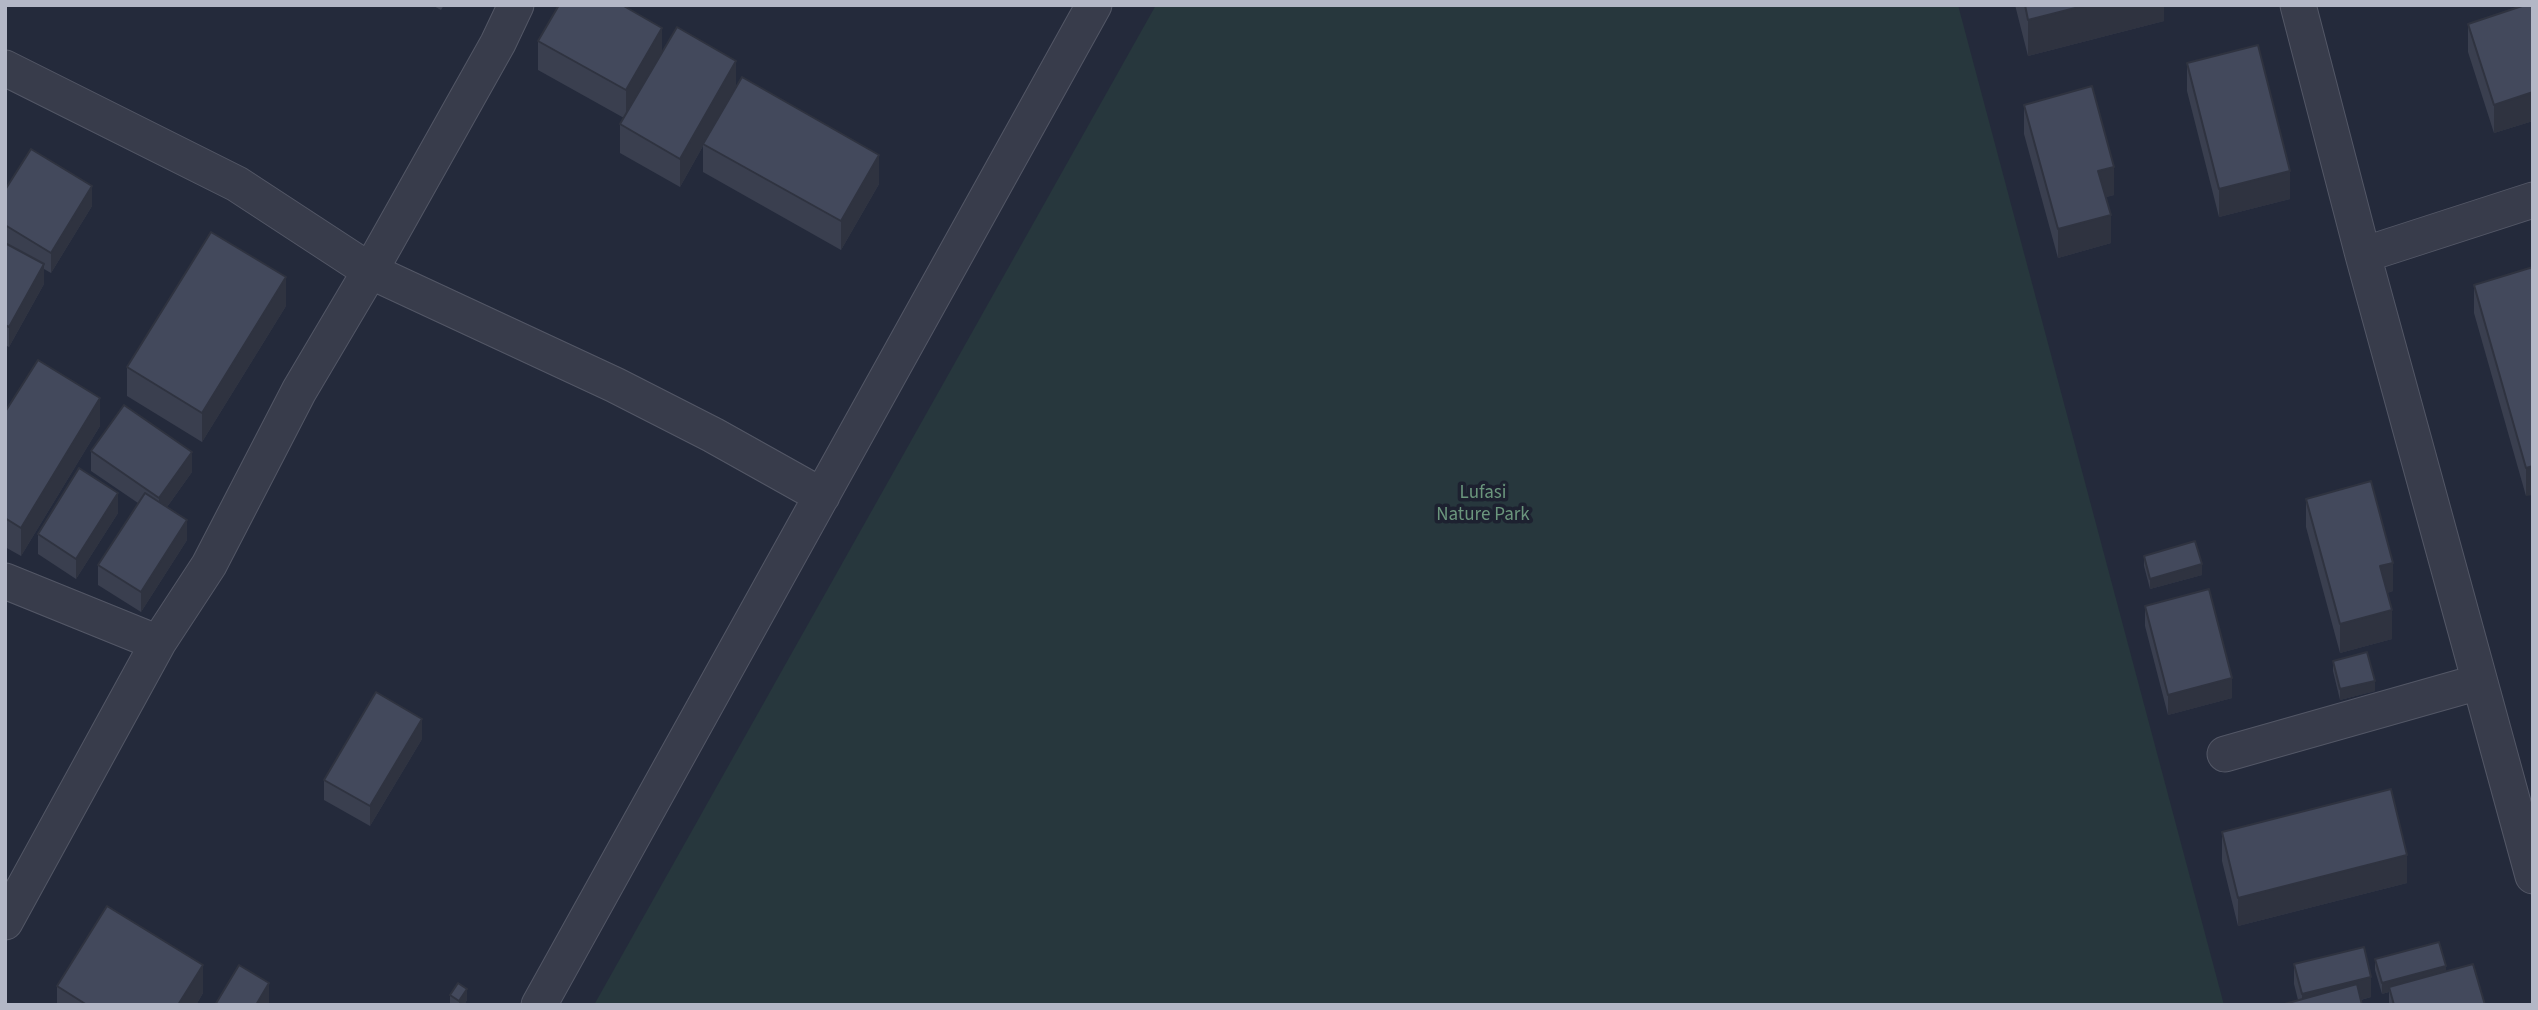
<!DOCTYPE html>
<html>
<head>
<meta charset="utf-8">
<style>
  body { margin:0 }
  #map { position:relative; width:2538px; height:1010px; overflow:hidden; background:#242a3b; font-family:"Source Sans 3",sans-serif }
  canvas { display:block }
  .frame { position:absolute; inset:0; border:7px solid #b3b7c6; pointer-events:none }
</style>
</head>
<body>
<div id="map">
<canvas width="2538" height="1010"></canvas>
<div class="frame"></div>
</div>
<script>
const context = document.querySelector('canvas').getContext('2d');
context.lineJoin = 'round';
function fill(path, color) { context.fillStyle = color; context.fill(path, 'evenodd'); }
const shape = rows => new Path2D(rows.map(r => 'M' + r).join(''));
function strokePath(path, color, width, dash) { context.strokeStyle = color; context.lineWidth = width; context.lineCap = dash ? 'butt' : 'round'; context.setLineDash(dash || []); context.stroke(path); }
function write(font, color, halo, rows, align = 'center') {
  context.font = font + ' "Source Sans 3",sans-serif'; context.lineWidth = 7; context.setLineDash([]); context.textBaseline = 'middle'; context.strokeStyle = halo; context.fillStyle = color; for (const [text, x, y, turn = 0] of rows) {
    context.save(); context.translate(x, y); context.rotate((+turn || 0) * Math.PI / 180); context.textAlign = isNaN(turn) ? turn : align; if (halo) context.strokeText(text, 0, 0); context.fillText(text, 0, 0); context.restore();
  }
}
fill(shape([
  [1156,5,1958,5,2224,1005,594,1005]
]), '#27373d');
const minor = shape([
  [2298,5,2363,255,2533,876],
  [5,68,237,184,370,271,615,385,713,435,822,496],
  [2363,255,2533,200],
  [5,581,158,643,209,565,299,391,370,271,498,43,516,5],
  [2225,754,2479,682],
  [5,922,158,643],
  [539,1005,1094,5]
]);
strokePath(minor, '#535766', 37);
strokePath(minor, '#383c4b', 35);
fill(shape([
  [432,5,444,5,441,10],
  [2015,5,2164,5,2164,21,2028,56],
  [2533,5,2533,121,2494,133,2468,52,2468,24],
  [538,41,662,53,736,86,879,184,841,250,703,172,703,146,680,187,620,153,620,124,624,118,538,70],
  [2187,63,2290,199,2219,217,2187,91],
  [2024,105,2114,195,2106,197,2111,243,2058,258,2024,134],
  [5,190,92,206,51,273,44,269,44,284,9,347,5,345],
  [2533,267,2526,496,2474,313,2474,285],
  [286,306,202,442,127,396,127,367],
  [5,412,100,426,21,556,5,547],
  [91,451,192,472,167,507,187,540,141,612,98,585,98,565,138,503,91,471],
  [2306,499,2393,591,2387,593,2392,639,2340,653,2306,527],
  [118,513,76,579,38,554,38,534],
  [2144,556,2202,575,2150,589,2144,566],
  [2145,606,2232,698,2168,715,2145,626],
  [2333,661,2375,691,2340,700,2333,671],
  [422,739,370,826,324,800,324,780],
  [2222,832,2407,883,2238,926,2222,861],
  [2375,959,2446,972,2485,1005,2389,1005,2389,992,2382,994,2375,970],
  [2294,964,2371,997,2361,1000,2298,1000,2294,984],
  [57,986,203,993,196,1005,57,1005],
  [450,995,467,1000,464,1005,450,1005]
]), '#3a3f4f');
fill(shape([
  [2087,5,2164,5,2164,21,2028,56,2028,20],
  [662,28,662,56,626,119,626,90],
  [736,61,736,90,703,144,703,146,680,187,680,159],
  [2533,92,2533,121,2494,133,2494,105],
  [879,155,879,184,841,250,841,221],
  [2114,167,2114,195,2098,199,2098,171],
  [2290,171,2290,199,2219,217,2219,189],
  [92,186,92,206,51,273,51,253],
  [2111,215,2111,243,2058,258,2058,229],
  [44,264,44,284,9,347,9,327],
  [286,277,286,306,202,442,202,413],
  [100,398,100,426,21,556,21,528],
  [192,452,192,472,159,518,159,498],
  [2533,466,2533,495,2526,496,2526,468],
  [118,493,118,513,76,579,76,559],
  [187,520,187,540,141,612,141,592],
  [2393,563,2393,591,2380,595,2380,566],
  [2202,564,2202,575,2150,589,2150,579],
  [2392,610,2392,639,2340,653,2340,624],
  [2232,678,2232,698,2168,715,2168,695],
  [2375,681,2375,691,2340,700,2340,689],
  [422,719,422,739,370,826,370,806],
  [2407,855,2407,883,2238,926,2238,898],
  [203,965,203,993,196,1005,178,1005],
  [2446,966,2446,976,2389,987,2389,992,2382,994,2382,983],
  [2371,977,2371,997,2340,1005,2302,1005,2302,994],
  [269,983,269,1003,268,1005,256,1005],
  [467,989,467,1000,464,1005,459,1005,459,1001]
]), '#2f3340');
const building = shape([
  [559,5,622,5,662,28,626,90,538,41,559,5],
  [2025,5,2087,5,2028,20,2025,5],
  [2525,5,2533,5,2533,92,2494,105,2468,24,2525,5],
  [677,27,736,61,680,159,620,124,677,27],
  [2258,45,2290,171,2219,189,2187,63,2258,45],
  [742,77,879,155,841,221,703,144,742,77],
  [2092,86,2114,167,2098,171,2111,215,2058,229,2024,105,2092,86],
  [31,149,92,186,51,253,5,225,5,190,31,149],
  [211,232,286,277,202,413,127,367,211,232],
  [5,243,44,264,9,327,5,325,5,243],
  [2533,267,2533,466,2526,468,2474,285,2533,267],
  [38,360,100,398,21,528,5,518,5,412,38,360],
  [124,405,192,452,159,498,91,451,124,405],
  [79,468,118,493,76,559,38,534,79,468],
  [2371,481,2393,563,2380,566,2392,610,2340,624,2306,499,2371,481],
  [145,493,187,520,141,592,98,565,145,493],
  [2195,541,2202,564,2150,579,2144,556,2195,541],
  [2209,589,2232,678,2168,695,2145,606,2209,589],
  [2367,652,2375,681,2340,689,2333,661,2367,652],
  [376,692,422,719,370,806,324,780,376,692],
  [2391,789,2407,855,2238,898,2222,832,2391,789],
  [107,906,203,965,178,1005,87,1005,57,986,107,906],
  [2439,942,2446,966,2382,983,2375,959,2439,942],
  [2364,947,2371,977,2302,994,2294,964,2364,947],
  [2473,964,2485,1005,2394,1005,2389,987,2473,964],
  [239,965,269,983,256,1005,215,1005,239,965],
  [458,983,467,989,459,1001,450,995,458,983],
  [2357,984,2362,1005,2281,1005,2357,984]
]);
fill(building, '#43495c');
strokePath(building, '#2f3340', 2);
write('19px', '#6b967d', '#1d2130', [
  ["Lufasi",1483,494],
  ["Nature Park",1483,516]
]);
</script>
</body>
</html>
